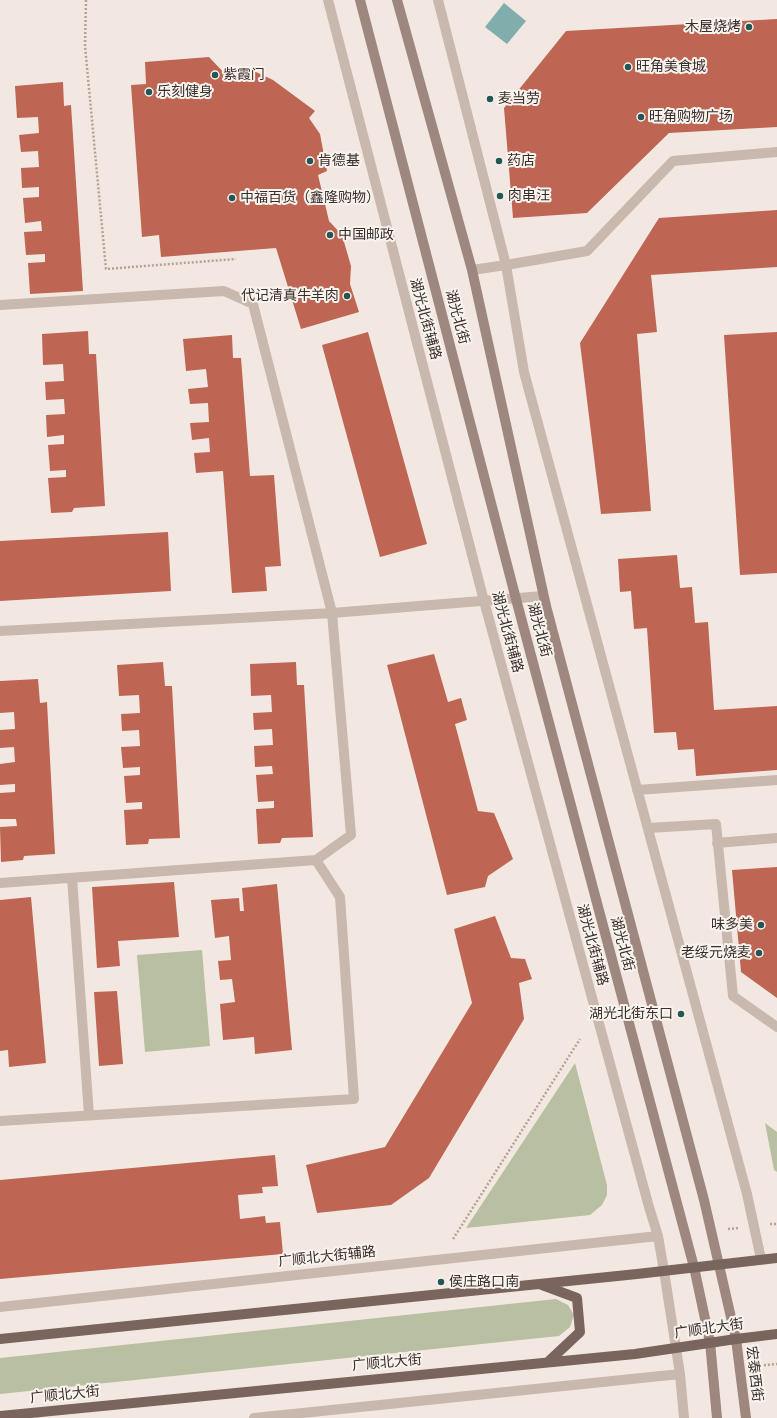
<!DOCTYPE html>
<html>
<head>
<meta charset="utf-8">
<style>
  body { margin:0 }
  canvas { display:block; background:#f2e8e1 }
</style>
</head>
<body>
<canvas width="777" height="1418"></canvas>
<script>
const context = document.querySelector('canvas').getContext('2d');
context.lineJoin = 'round';
function fill(path, color) { context.fillStyle = color; context.fill(path, 'evenodd'); }
const shape = rows => new Path2D(rows.map(r => 'M' + r).join(''));
function strokePath(path, color, width, dash) { context.strokeStyle = color; context.lineWidth = width; context.lineCap = dash ? 'butt' : 'round'; context.setLineDash(dash || []); context.stroke(path); }
function write(font, color, halo, rows, align = 'center') {
  context.font = font + ' Manrope,"Noto Sans SC",sans-serif'; context.lineWidth = 4; context.setLineDash([]); context.textBaseline = 'middle'; context.strokeStyle = halo; context.fillStyle = color; for (const [text, x, y, turn = 0] of rows) {
    context.save(); context.translate(x, y); context.rotate((+turn || 0) * Math.PI / 180); context.textAlign = isNaN(turn) ? turn : align; if (halo) context.strokeText(text, 0, 0); context.fillText(text, 0, 0); context.restore();
  }
}
fill(shape([
  [202,950,210,1046,145,1052,137,955],
  [575,1063,607,1185,607,1195,602,1205,590,1215,466,1228],
  [765,1123,777,1132,777,1172,774,1170],
  [556,1299,568,1305,574,1315,570,1327,559,1336,0,1394,0,1358]
]), '#b8c0a1');
fill(shape([
  [504,3,526,21,507,44,485,27]
]), '#81adac');
fill(shape([
  [777,19,777,127,669,133,587,213,513,218,504,108,566,31],
  [209,57,227,76,243,71,256,72,273,80,315,111,309,118,320,134,327,171,318,175,329,221,342,235,351,266,350,284,359,312,301,329,276,248,161,257,159,235,142,237,131,85,146,84,145,62],
  [63,82,64,106,71,105,83,291,30,294,28,263,45,262,45,254,26,255,24,232,42,231,41,221,25,223,23,198,39,197,39,187,22,188,21,168,39,167,38,151,21,152,19,135,39,133,38,117,17,118,15,86],
  [777,210,777,267,651,275,657,332,637,334,651,511,601,514,580,343,659,218],
  [88,331,89,354,96,354,105,506,74,508,72,512,51,513,48,478,66,477,66,470,50,471,48,445,64,444,64,435,47,437,46,415,65,414,64,399,46,400,45,382,64,381,63,364,43,365,42,334],
  [368,332,427,544,380,557,322,345],
  [777,332,777,573,740,575,724,335],
  [232,335,233,358,241,358,250,476,274,475,281,566,265,567,267,591,232,593,223,471,196,473,194,453,210,452,209,438,192,440,190,423,209,422,208,403,190,404,188,389,208,387,206,369,186,371,183,339],
  [168,532,171,591,0,601,0,541],
  [677,555,680,588,692,587,695,623,708,622,714,710,777,706,777,770,696,776,694,749,678,750,676,732,654,733,647,628,634,629,631,591,620,592,618,559],
  [434,654,448,702,461,698,467,720,455,724,478,811,494,813,513,859,488,876,485,887,447,895,387,665],
  [163,662,165,686,172,686,180,838,149,839,148,844,126,845,124,810,142,809,142,802,126,803,124,776,140,775,140,767,123,768,121,747,140,746,139,730,122,731,121,714,140,713,139,695,119,696,117,665],
  [296,662,297,685,304,685,313,837,282,838,280,843,258,844,256,809,274,808,274,801,258,802,256,775,273,774,272,766,255,767,254,746,273,745,272,729,254,730,253,713,272,712,271,695,251,696,250,664],
  [38,679,40,703,47,702,55,854,24,856,23,860,1,862,0,827,17,826,16,819,0,819,0,793,15,792,15,784,0,785,0,764,15,762,14,747,0,748,0,730,15,729,14,712,0,713,0,681],
  [777,867,777,998,741,972,732,870],
  [174,882,179,937,118,941,120,966,97,968,92,887],
  [277,884,292,1050,255,1054,254,1037,223,1040,220,1004,235,1002,232,979,220,980,218,961,231,960,229,936,215,938,211,900,239,898,240,911,244,911,242,888],
  [31,897,46,1063,9,1067,8,1050,0,1051,0,900],
  [495,916,511,958,525,959,532,979,519,983,524,1019,429,1178,391,1205,317,1213,306,1165,385,1147,472,1003,454,929],
  [117,991,123,1064,99,1066,94,992],
  [275,1155,278,1186,262,1187,263,1193,238,1195,240,1219,265,1216,266,1223,280,1222,283,1254,0,1279,0,1180]
]), '#be6553');
strokePath(shape([
  [86,0,85,46,106,269,236,259],
  [770,1224,777,1224],
  [728,1229,739,1228],
  [453,1239,580,1039],
  [756,1366,777,1364]
]), '#b5a297', 2.5, [2, 2]);
strokePath(shape([
  [648,828,716,824,733,996,777,1027],
  [717,843,777,838]
]), '#c9b8ad', 10);
strokePath(shape([
  [328,0,484,601,649,1207,658,1236,664,1271,680,1374,684,1418],
  [438,0,506,265,524,372,747,1194,761,1259],
  [472,270,506,265,587,251,673,161,777,152],
  [0,305,224,291,253,304,332,613,351,835,316,860,0,883],
  [0,631,332,613,543,596],
  [637,790,777,780],
  [72,878,89,1115],
  [0,1121,354,1099,340,897,316,860],
  [0,1307,658,1236],
  [254,1418,680,1374]
]), '#c9b8ad', 10);
strokePath(shape([
  [360,0,516,599,694,1267,710,1342,717,1418],
  [397,0,472,270,546,606,704,1200,736,1339,746,1418]
]), '#9d877e', 10);
strokePath(shape([
  [542,1285,577,1298,580,1332,548,1362],
  [0,1339,637,1274,777,1258],
  [0,1416,635,1354,736,1339,777,1334]
]), '#79655d', 10);
for (const [x, y, r, color] of [
  [749,27,4,"#235757"],
  [628,67,4,"#235757"],
  [215,75,4,"#235757"],
  [149,92,4,"#235757"],
  [490,99,4,"#235757"],
  [641,117,4,"#235757"],
  [310,161,4,"#235757"],
  [499,161,4,"#235757"],
  [500,196,4,"#235757"],
  [232,198,4,"#235757"],
  [330,235,4,"#235757"],
  [347,296,4,"#235757"],
  [761,925,4,"#235757"],
  [759,953,4,"#235757"],
  [681,1014,4,"#235757"],
  [441,1282,4,"#235757"]
]) { const dot = new Path2D(); dot.arc(x, y, r, 0, 2 * Math.PI); context.fillStyle = color; context.fill(dot); strokePath(dot, '#f9f3ed', 1.5); }
write('14px', '#382e2b', '#f9f3ed', [
  ["木屋烧烤",741,27,"right"],
  ["旺角美食城",636,67],
  ["紫霞门",223,75],
  ["乐刻健身",157,92],
  ["麦当劳",498,99],
  ["旺角购物广场",649,117],
  ["肯德基",318,161],
  ["药店",507,161],
  ["肉串汪",508,196],
  ["中福百货（鑫隆购物）",240,198],
  ["中国邮政",338,235],
  ["代记清真牛羊肉",339,296,"right"],
  ["味多美",753,925,"right"],
  ["老绥元烧麦",751,953,"right"],
  ["湖光北街东口",673,1014,"right"],
  ["侯庄路口南",449,1282]
], 'left');
write('14px', '#382e2b', '#f9f3ed', [
  ["湖光北街",457,317,75],
  ["湖光北街辅路",425,319,75],
  ["湖光北街",539,630,75],
  ["湖光北街辅路",507,632,75],
  ["湖光北街",622,944,75],
  ["湖光北街辅路",592,945,75],
  ["广顺北大街辅路",327,1257,-6],
  ["广顺北大街",709,1329,-8],
  ["广顺北大街",387,1363,-5],
  ["宏泰西街",754,1374,83],
  ["广顺北大街",65,1395,-6]
]);
</script>
</body>
</html>
